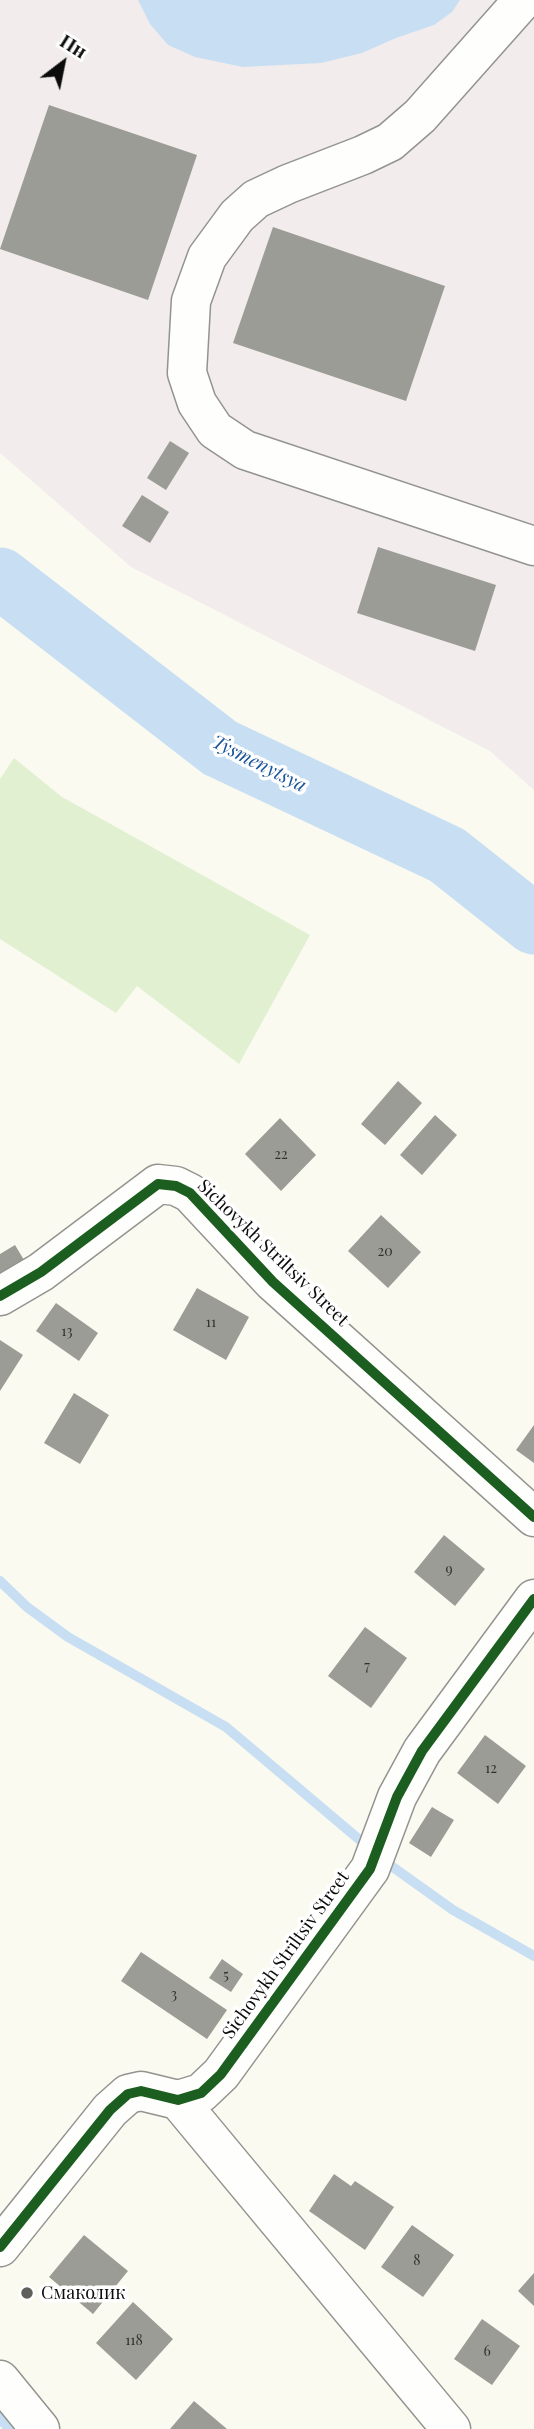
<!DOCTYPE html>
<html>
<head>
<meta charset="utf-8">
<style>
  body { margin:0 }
  #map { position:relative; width:534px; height:2429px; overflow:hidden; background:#fafaf0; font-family:"Playfair Display",serif }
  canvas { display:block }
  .north { position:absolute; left:28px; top:28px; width:70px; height:70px; -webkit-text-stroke:5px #fff; paint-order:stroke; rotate:32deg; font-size:19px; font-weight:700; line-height:28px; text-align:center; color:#0c0c0c }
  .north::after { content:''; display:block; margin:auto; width:24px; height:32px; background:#0c0c0c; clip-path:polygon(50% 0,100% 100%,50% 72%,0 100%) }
</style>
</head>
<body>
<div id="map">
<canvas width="534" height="2429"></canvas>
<div class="north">Пн</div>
</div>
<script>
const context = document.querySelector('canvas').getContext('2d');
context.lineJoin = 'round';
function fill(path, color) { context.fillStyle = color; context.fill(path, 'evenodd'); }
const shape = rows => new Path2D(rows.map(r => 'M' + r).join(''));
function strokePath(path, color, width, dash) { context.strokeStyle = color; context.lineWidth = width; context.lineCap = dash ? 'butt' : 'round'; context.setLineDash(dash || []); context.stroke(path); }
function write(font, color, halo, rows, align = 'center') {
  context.font = font + ' "Playfair Display",serif'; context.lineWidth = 7; context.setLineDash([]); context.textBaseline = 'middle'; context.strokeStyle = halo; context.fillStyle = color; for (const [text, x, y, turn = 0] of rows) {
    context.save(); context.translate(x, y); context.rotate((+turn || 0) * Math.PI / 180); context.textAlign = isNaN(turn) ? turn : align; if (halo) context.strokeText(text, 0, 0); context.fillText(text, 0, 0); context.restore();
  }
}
fill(shape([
  [0,0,534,0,534,790,490,751,131,567,0,453]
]), '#f2eced');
fill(shape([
  [14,758,62,797,310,935,239,1064,137,986,116,1013,0,939,0,779]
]), '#e0f0d1');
fill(shape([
  [138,0,460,0,452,12,434,25,396,38,362,53,321,63,243,67,195,57,168,45,150,24]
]), '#c8dff3');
strokePath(shape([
  [0,1581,27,1607,68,1637,226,1727,361,1841],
  [390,1865,453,1910,534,1956],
  [0,2418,9,2429]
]), '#c8dff3', 10);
strokePath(shape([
  [0,578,220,748,447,855,534,924]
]), '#c8dff3', 61);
fill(shape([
  [49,105,197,155,148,300,0,249],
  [273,227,445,286,406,401,233,343],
  [170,441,189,453,166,490,147,478],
  [142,495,169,512,150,543,122,526],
  [378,547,496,585,475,651,357,613],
  [398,1081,422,1103,385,1145,361,1124],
  [435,1115,457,1135,422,1175,400,1155],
  [280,1118,316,1155,281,1191,245,1154],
  [381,1215,421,1252,388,1288,348,1251],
  [15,1245,27,1265,0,1282,0,1254],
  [197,1288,249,1317,226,1360,173,1330],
  [56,1303,98,1333,79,1361,36,1331],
  [0,1340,23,1355,0,1391],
  [74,1393,109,1415,80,1464,44,1443],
  [534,1425,534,1463,516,1450],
  [444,1535,485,1569,455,1606,414,1572],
  [365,1627,407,1658,371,1708,328,1676],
  [485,1735,526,1766,498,1804,457,1773],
  [432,1807,454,1820,431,1857,409,1843],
  [141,1952,227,2010,207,2039,121,1981],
  [222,1959,243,1974,231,1992,209,1978],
  [334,2174,351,2186,355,2181,394,2207,365,2250,309,2211],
  [412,2225,454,2255,423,2297,381,2267],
  [84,2235,128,2271,93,2314,49,2277],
  [534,2273,534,2306,518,2291],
  [133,2302,173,2339,136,2380,96,2343],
  [482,2319,520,2346,492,2385,454,2359],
  [194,2401,227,2429,170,2429]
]), '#9c9c96');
const minor = shape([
  [523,0,420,116,390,142,363,155,288,184,256,199,237,216,207,257,191,301,187,373,197,403,215,430,245,450,534,546],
  [0,1296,41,1272,158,1184,176,1186,190,1193,273,1282,534,1517],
  [178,2100,451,2429],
  [0,2247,110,2110,128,2094,141,2091,178,2100,201,2093,221,2074,370,1869,397,1797,422,1751,534,1599],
  [0,2380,40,2429]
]);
strokePath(minor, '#93938f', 41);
strokePath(minor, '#fefefd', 38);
strokePath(shape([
  [0,1296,41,1272,158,1184,176,1186,190,1193,273,1282,534,1517],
  [0,2247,110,2110,128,2094,141,2091,178,2100,201,2093,221,2074,370,1869,397,1797,422,1751,534,1599]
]), '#1b5e20', 10);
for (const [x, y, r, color] of [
  [27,2293,7,"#5f5f5c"]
]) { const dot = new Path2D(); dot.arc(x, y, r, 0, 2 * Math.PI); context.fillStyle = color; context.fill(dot); strokePath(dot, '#fff', 2.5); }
write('14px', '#30302e', null, [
  ["22",281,1155],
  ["20",385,1252],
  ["11",211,1323],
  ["13",67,1332],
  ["9",449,1570],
  ["7",367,1667],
  ["12",491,1769],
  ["5",226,1976],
  ["3",174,1995],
  ["8",417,2261],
  ["118",134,2341],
  ["6",487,2352]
]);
write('18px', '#0c0c0c', '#fff', [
  ["Sichovykh Striltsiv Street",273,1253,44],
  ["Sichovykh Striltsiv Street",286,1955,-54]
]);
write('18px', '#0c0c0c', '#fff', [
  ["Смаколик",41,2293]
], 'left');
write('italic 19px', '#19539a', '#fff', [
  ["Tysmenytsya",259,764,27]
]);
</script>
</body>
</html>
